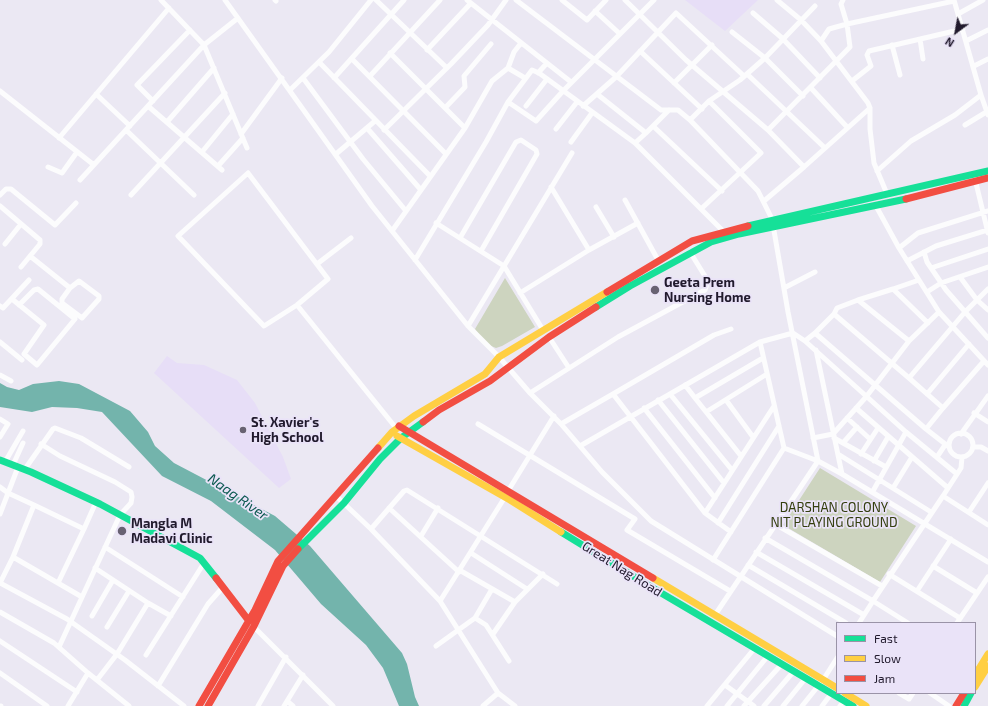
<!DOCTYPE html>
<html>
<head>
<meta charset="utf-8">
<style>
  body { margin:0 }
  #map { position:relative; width:988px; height:706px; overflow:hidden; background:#ebe8f3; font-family:"Exo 2",sans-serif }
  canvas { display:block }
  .legend { position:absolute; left:836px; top:622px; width:140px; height:72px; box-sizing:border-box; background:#eae3f8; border:1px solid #9a93a7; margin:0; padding:5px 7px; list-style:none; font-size:12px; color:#211a2d }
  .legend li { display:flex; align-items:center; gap:8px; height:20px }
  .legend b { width:20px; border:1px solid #9a93a7 }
  .north { position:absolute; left:936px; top:12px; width:40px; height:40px; -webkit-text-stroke:3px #eae3f8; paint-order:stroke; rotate:212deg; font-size:11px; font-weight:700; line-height:16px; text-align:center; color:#211a2d }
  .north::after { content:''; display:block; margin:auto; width:14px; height:18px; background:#211a2d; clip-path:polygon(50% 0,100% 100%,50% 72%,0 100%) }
</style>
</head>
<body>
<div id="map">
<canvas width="988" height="706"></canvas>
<ul class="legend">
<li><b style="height:5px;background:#16e098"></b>Fast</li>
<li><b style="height:5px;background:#ffcf43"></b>Slow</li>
<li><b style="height:5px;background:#f24e42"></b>Jam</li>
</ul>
<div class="north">N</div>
</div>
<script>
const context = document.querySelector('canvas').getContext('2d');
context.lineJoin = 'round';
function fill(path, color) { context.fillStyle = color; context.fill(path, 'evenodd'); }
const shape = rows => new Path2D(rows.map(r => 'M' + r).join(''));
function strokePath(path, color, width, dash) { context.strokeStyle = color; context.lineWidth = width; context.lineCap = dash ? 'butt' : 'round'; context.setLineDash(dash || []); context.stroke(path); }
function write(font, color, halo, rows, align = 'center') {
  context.font = font + ' "Exo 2",sans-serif'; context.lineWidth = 3.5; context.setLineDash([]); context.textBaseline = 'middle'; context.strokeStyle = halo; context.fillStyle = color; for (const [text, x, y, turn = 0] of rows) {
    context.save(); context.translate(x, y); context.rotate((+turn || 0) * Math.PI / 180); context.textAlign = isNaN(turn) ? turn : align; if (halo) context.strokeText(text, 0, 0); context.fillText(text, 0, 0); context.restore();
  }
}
fill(shape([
  [685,0,758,0,725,31],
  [167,356,177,363,204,365,237,380,255,403,283,457,291,479,279,488,154,373]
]), '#e7def7');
fill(shape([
  [505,278,535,327,502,346,496,348,486,344,475,329],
  [820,468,916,526,880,582,783,525]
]), '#cdd4bf');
fill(shape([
  [59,381,79,384,130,411,148,432,155,446,174,463,275,516,310,546,402,653,407,664,415,697,419,706,399,706,383,668,366,645,321,604,275,550,211,501,162,476,102,412,77,408,52,407,32,412,0,407,0,383,7,387,19,390,33,384]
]), '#73b4ac');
strokePath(shape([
  [161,0,204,45,247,148],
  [225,0,372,206,468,326,499,357,530,393],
  [275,0,276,1],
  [376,0,447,68],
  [467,0,571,82],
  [516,0,661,110,678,110,690,120,758,191,772,219,788,312,818,461,715,615],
  [562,0,587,20,606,0],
  [625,0,686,60,768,130,804,167,870,108],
  [777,0,801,20,821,41,868,103,870,108,870,129,874,163,887,194],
  [954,0,981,95],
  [595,11,620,34],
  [753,13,782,38,820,78],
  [958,14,983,0],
  [732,32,765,58,803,96],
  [920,39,923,59],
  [821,41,829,29,847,24,954,1],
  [966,41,988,30],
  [892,45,900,75],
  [427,50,471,3],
  [640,51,702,109],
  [390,53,465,128],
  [352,59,446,154],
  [319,62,430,176],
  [974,66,988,59],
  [508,68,525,78],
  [538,73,547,63],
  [747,74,825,148],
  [370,76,440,0],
  [303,78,363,159,406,211],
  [334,78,404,0],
  [852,81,871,66,867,55,869,51,963,29],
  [674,83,712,45],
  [811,88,847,127],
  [290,90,329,52,371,0],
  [0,91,94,165],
  [96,94,130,126],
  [597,94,646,133,669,110],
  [153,101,137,85,190,30],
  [508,102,536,121,563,91,654,0],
  [148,106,222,170],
  [526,106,547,79],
  [583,106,616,77,676,13,744,76],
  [445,108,465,87,464,76,491,44],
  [690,120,709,101,740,80,765,58,815,6],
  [167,122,214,68],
  [965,125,988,111],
  [653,126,722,191],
  [367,128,421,190],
  [556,129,577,102],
  [126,130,194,195],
  [384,130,451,64,488,25,506,0],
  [768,130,850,47,847,24,841,4,843,0],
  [241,134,282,78],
  [59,138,169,8],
  [571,142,592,113],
  [635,143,646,133],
  [202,152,233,114],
  [336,154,375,121],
  [218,166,243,138],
  [48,167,62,173,77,152],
  [877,171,911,141,955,115,981,95,988,115],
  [248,173,328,279,297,305,264,326,178,236,248,173],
  [975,179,988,233],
  [80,180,204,45,238,18],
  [551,187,589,250],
  [0,195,6,189,11,189,55,225,76,203],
  [131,195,225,93],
  [625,200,658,260],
  [764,201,804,167],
  [0,206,40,240,40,244,21,267],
  [876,206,899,248,939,312,909,341],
  [596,207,614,237],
  [701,209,761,153,709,101],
  [436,223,504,266,543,330],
  [392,231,465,128,492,81,508,68,514,52,521,43],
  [460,238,516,142,521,140,536,150,537,154,481,251],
  [5,244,21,224],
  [899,248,918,233,988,211],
  [924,252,927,262,946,290,988,338],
  [30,256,70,288,79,281,99,296,99,299,82,318,62,303,62,299,70,288],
  [415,260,486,142,508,102,532,70,539,73,635,143,724,232],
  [907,261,936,246,988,230],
  [317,264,351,238],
  [931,268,988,249],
  [960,277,977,300,988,310],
  [784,288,815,272],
  [893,289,919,280],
  [927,292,941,283,988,267],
  [520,293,589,250,638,223],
  [12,299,44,325,24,354,37,365,75,319,38,289,34,290,19,305],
  [858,300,893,289,928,323],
  [297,305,396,428],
  [0,306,3,308,29,280],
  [939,312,988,365],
  [468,326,572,153],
  [815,333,834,314,909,378,943,408,926,429],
  [549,337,569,368],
  [805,341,815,333,926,429,949,447],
  [0,342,22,360],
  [816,350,842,474],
  [0,375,11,381],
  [909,378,965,312,988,289],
  [685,385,695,398,763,358],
  [613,394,714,335,731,329],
  [670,394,732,470],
  [927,394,969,344],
  [695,398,741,456],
  [658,400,724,483],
  [726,400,753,437],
  [644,408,715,498],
  [856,408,948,488],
  [943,408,984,361],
  [706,412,767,374],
  [974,413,988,422],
  [847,418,870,439],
  [0,419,8,424,0,437],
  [478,424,635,519,627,530,730,591],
  [561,424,530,393,618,337,705,290,708,281,690,252],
  '949 445a12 12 0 1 1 24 0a12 12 0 1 1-24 0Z',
  [961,434,988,396],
  [813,438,833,434,866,397,909,341,858,300,837,308,834,314],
  [834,438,886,467],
  [843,443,857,427],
  [41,444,60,456,115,482,131,492,132,497,131,503,120,515,59,647],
  [580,446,760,342,793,333,805,341,906,432,957,474],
  [973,447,981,447,988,451],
  [784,448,818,461,842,474,988,562],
  [838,454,931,512],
  [861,454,878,428],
  [937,457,945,445],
  [962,457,961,468,943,496,988,525],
  [874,461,888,437],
  [5,462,23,431],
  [13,465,23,443],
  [25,469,53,429,55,428,81,438,129,467],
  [0,487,8,493,34,505],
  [893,488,912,457],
  [508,491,554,416],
  [873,491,906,432],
  [336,496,371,529,440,601,498,693,515,706],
  [389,508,459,572],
  [969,512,988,483],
  [705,513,774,406],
  [0,514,18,467],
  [718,523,779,426],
  [775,524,882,586],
  [84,529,96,502],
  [371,529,404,491,407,490,557,584],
  [731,532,705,513,613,394,561,424,602,472,651,521,837,636],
  [421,536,438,508],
  [765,538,873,601,943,496],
  [105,547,183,597],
  [756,552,864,615],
  [471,553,527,589],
  [13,557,34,505,84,529,58,583],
  [713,560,784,448,760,342],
  [748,565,846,623],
  [933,566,977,593],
  [95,568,148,603],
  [461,571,515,602],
  [889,574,960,618],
  [917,591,951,539],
  [82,597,13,557,0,583,67,619,125,660,184,706],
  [440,601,505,497],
  [0,612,54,643,88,673],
  [92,616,113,580],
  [475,618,492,589],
  [859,623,873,601,908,623],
  [957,623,988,577],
  [252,625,333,706],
  [107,627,129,591],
  [493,634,515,602,543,574],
  [0,641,77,692],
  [436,646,475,618,486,625,509,661],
  [146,655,204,563],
  [0,673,47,706],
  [97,680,117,654,148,603,171,616],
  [725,685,754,706],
  [158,686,208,604,223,587],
  [899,693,909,699,913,693],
  [930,693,949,706],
  [287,701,293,706],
  [0,706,1,706],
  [68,706,88,673,129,706],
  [258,706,286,657],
  [284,706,303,675],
  [483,706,498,693],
  [707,706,754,649],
  [727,706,767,657],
  [744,706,781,665],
  [764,706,794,671],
  [783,706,805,679],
  [802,706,823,680,837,658],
  [822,706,831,694],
  [840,706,844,701]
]), '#fcfcfd', 5);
strokePath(shape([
  [748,226,988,171],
  [596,307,630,286,711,242,739,234,906,199],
  [0,460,31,472,100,504,200,558,216,578],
  [561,532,651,587,853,706],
  [298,549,344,503,380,459,401,438,423,422],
  [964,706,971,693]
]), '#16e098', 7);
strokePath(shape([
  [397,436,510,500,561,532],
  [378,448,392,432,414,416,485,374,499,357,607,292],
  [653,578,837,688],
  [975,675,988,654],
  [975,687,988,666],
  [845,693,866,706]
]), '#ffcf43', 7);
strokePath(shape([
  [906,199,988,178],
  [607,292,692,241,748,226],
  [423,422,439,410,490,381,549,337,596,307],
  [399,426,653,578],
  [216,578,249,621],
  [199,706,255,610,278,561,378,448],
  [208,706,254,626,283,566,298,549],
  [956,706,964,693]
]), '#f24e42', 7);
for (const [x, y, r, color] of [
  [655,290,5,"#686272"],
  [243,430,4,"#686272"],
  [122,531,5,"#686272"]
]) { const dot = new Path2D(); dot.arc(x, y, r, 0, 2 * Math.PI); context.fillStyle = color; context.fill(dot); strokePath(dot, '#eae3f8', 1.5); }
write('bold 13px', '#211a2d', '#eae3f8', [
  ["Geeta Prem",664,283],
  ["Nursing Home",664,298],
  ["St. Xavier's",251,423],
  ["High School",251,438],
  ["Mangla M",131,524],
  ["Madavi Clinic",131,539]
], 'left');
write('13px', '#333e0d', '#eae3f8', [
  ["DARSHAN COLONY",834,508],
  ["NIT PLAYING GROUND",834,523]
]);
write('13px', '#211a2d', '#eae3f8', [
  ["Great Nag Road",622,569,32]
]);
write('italic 14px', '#0a594f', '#eae3f8', [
  ["Naag River",238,497,35]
]);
</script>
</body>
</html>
